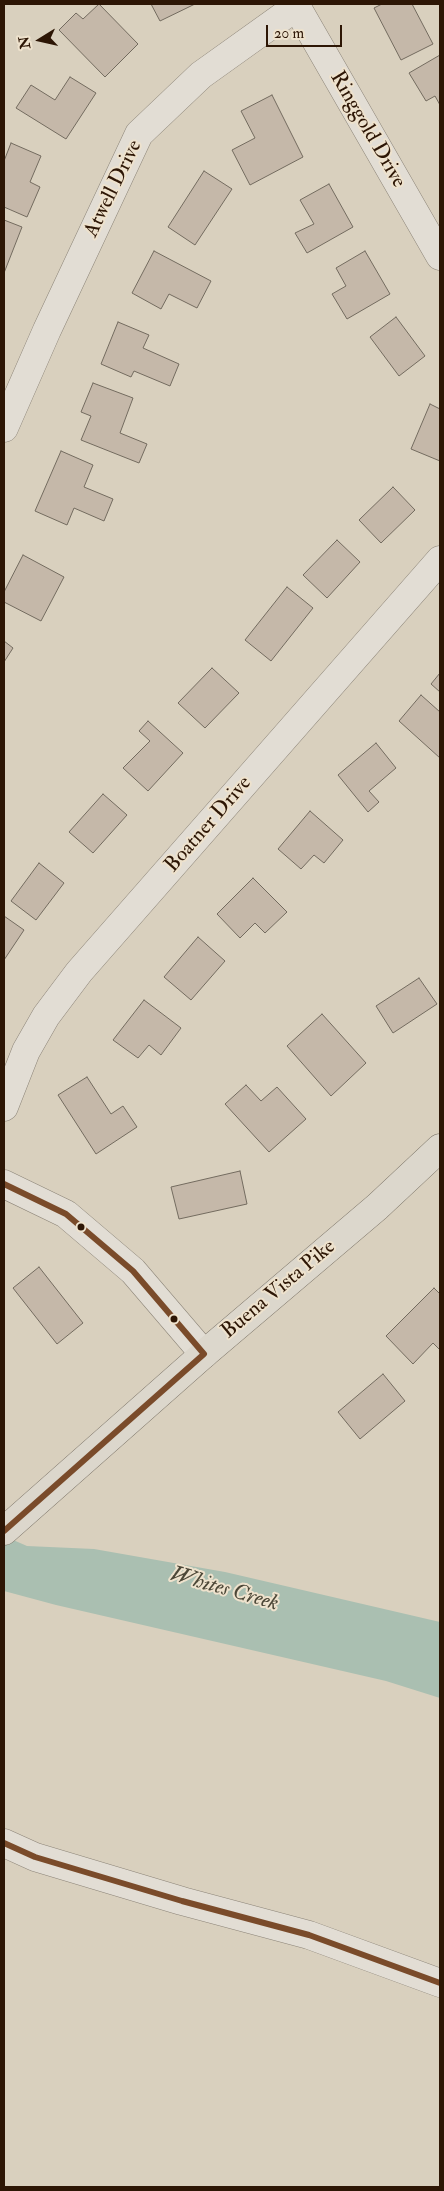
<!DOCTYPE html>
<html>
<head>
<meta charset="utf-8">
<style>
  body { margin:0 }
  #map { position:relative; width:444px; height:2191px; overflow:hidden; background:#d9d0be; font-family:"IM FELL Double Pica",serif }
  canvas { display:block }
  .frame { position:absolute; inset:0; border:5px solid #2d1605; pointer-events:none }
  .north { position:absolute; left:15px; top:15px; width:50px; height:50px; -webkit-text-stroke:4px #eee2cd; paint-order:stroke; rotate:260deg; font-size:14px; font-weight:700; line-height:20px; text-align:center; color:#2d1605 }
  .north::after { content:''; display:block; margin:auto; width:18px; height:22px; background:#2d1605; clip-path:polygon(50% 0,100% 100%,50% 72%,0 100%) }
  .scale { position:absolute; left:266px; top:25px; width:76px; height:22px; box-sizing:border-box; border:2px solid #2d1605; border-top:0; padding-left:6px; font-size:15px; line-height:18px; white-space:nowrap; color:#2d1605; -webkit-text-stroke:4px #eee2cd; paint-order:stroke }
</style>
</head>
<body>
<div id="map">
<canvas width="444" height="2191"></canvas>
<div class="frame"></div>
<div class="north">N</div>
<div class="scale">20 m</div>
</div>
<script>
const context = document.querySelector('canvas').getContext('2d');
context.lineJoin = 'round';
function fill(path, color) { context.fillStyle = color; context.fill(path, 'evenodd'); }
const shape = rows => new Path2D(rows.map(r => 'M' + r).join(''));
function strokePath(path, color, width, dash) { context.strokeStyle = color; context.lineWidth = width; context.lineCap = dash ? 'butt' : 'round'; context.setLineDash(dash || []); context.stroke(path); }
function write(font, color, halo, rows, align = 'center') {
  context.font = font + ' "IM FELL Double Pica",serif'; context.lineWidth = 4; context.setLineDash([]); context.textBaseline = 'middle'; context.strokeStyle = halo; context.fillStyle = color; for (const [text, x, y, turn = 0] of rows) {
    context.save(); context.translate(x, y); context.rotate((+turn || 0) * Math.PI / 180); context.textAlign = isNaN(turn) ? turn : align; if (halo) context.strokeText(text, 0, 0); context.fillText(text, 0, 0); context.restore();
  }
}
fill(shape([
  [4,1536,27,1546,94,1549,225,1572,440,1622,440,1698,386,1681,56,1605,4,1591]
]), '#aabfb1');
const building = shape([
  [99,4,138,44,105,77,59,30,76,13,83,19,99,4],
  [151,4,195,4,160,21,151,4],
  [382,4,412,4,433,44,401,60,374,8,382,4],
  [440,55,440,105,435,96,426,101,409,73,440,55],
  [70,77,96,93,66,139,16,108,31,85,55,100,70,77],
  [272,95,303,157,250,185,232,150,255,138,241,111,272,95],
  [11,143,41,156,30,182,40,187,27,217,4,207,4,161,11,143],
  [204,171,232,189,195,245,168,227,204,171],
  [329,184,353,227,307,253,295,233,314,224,300,200,329,184],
  [4,220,22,227,4,273,4,220],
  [154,251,211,281,197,308,169,294,161,309,132,293,154,251],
  [365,251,390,294,347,319,332,294,346,286,336,268,365,251],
  [396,317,425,356,399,376,370,337,396,317],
  [118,322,149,335,143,348,179,364,170,386,134,371,131,377,101,364,118,322],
  [93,383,133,398,120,433,147,444,139,463,81,440,91,416,81,412,93,383],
  [430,404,440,409,440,461,411,449,430,404],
  [61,451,93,465,84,487,113,499,104,521,74,508,67,525,35,511,61,451],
  [393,487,415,510,381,543,359,520,393,487],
  [337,540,360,562,327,598,303,575,337,540],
  [23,555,64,577,41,621,4,602,4,592,23,555],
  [287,587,313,608,271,661,245,640,287,587],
  [4,641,13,648,4,662,4,641],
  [212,668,239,693,205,728,178,703,212,668],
  [440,673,440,692,431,684,440,673],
  [421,695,440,712,440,758,399,721,421,695],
  [148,721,183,753,148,791,123,768,150,741,139,731,148,721],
  [376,743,396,768,369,791,379,802,368,812,338,775,376,743],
  [103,794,127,815,93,853,69,832,103,794],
  [310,811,343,840,324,863,314,855,301,869,278,849,310,811],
  [39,863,64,883,36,920,11,901,39,863],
  [253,878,287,912,265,933,255,923,240,938,217,914,253,878],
  [4,916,24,930,4,960,4,916],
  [198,937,225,961,191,1000,164,977,198,937],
  [419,978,437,1004,393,1033,376,1006,419,978],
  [144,1000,181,1028,161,1055,149,1045,138,1058,113,1040,144,1000],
  [322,1014,366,1063,331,1096,287,1046,322,1014],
  [87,1077,111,1114,123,1106,137,1127,96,1154,58,1095,87,1077],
  [246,1085,261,1101,277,1087,306,1119,269,1152,225,1104,246,1085],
  [240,1171,247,1204,179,1219,171,1187,240,1171],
  [39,1267,83,1323,57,1344,13,1288,39,1267],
  [434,1288,440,1294,440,1350,433,1343,413,1364,386,1336,434,1288],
  [383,1374,405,1401,360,1439,338,1412,383,1374]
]);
fill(building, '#c5b8a9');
strokePath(building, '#736b5f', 1);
const minor = shape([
  [295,4,440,256],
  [4,428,47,330,139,134,201,75,296,7],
  [4,1107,26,1051,46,1016,79,972,440,560],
  [4,1184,66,1214,133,1271,204,1354],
  [4,1843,35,1857,182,1901,309,1935,440,1983]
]);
const major = shape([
  [4,1531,204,1354,377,1207,440,1148]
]);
strokePath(minor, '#8c8478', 29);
strokePath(major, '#736b5f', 29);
strokePath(minor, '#e2ddd4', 28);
strokePath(major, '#dcd7cc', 28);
strokePath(shape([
  [4,1184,66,1214,133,1271,204,1354,4,1531],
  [4,1843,35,1857,182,1901,309,1935,440,1983]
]), '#7a4b2a', 6);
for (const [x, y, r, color] of [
  [81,1227,4.5,"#2d1605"],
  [174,1319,4.5,"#2d1605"]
]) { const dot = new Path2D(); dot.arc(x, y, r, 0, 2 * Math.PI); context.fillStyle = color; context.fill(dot); strokePath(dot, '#eee2cd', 2); }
write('21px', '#2d1605', '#eee2cd', [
  ["Ringgold Drive",367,130,60],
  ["Atwell Drive",114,189,-64],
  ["Boatner Drive",209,825,-49],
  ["Buena Vista Pike",279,1290,-40]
]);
write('italic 22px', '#4c4737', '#eee2cd', [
  ["Whites Creek",224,1590,16]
]);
</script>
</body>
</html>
